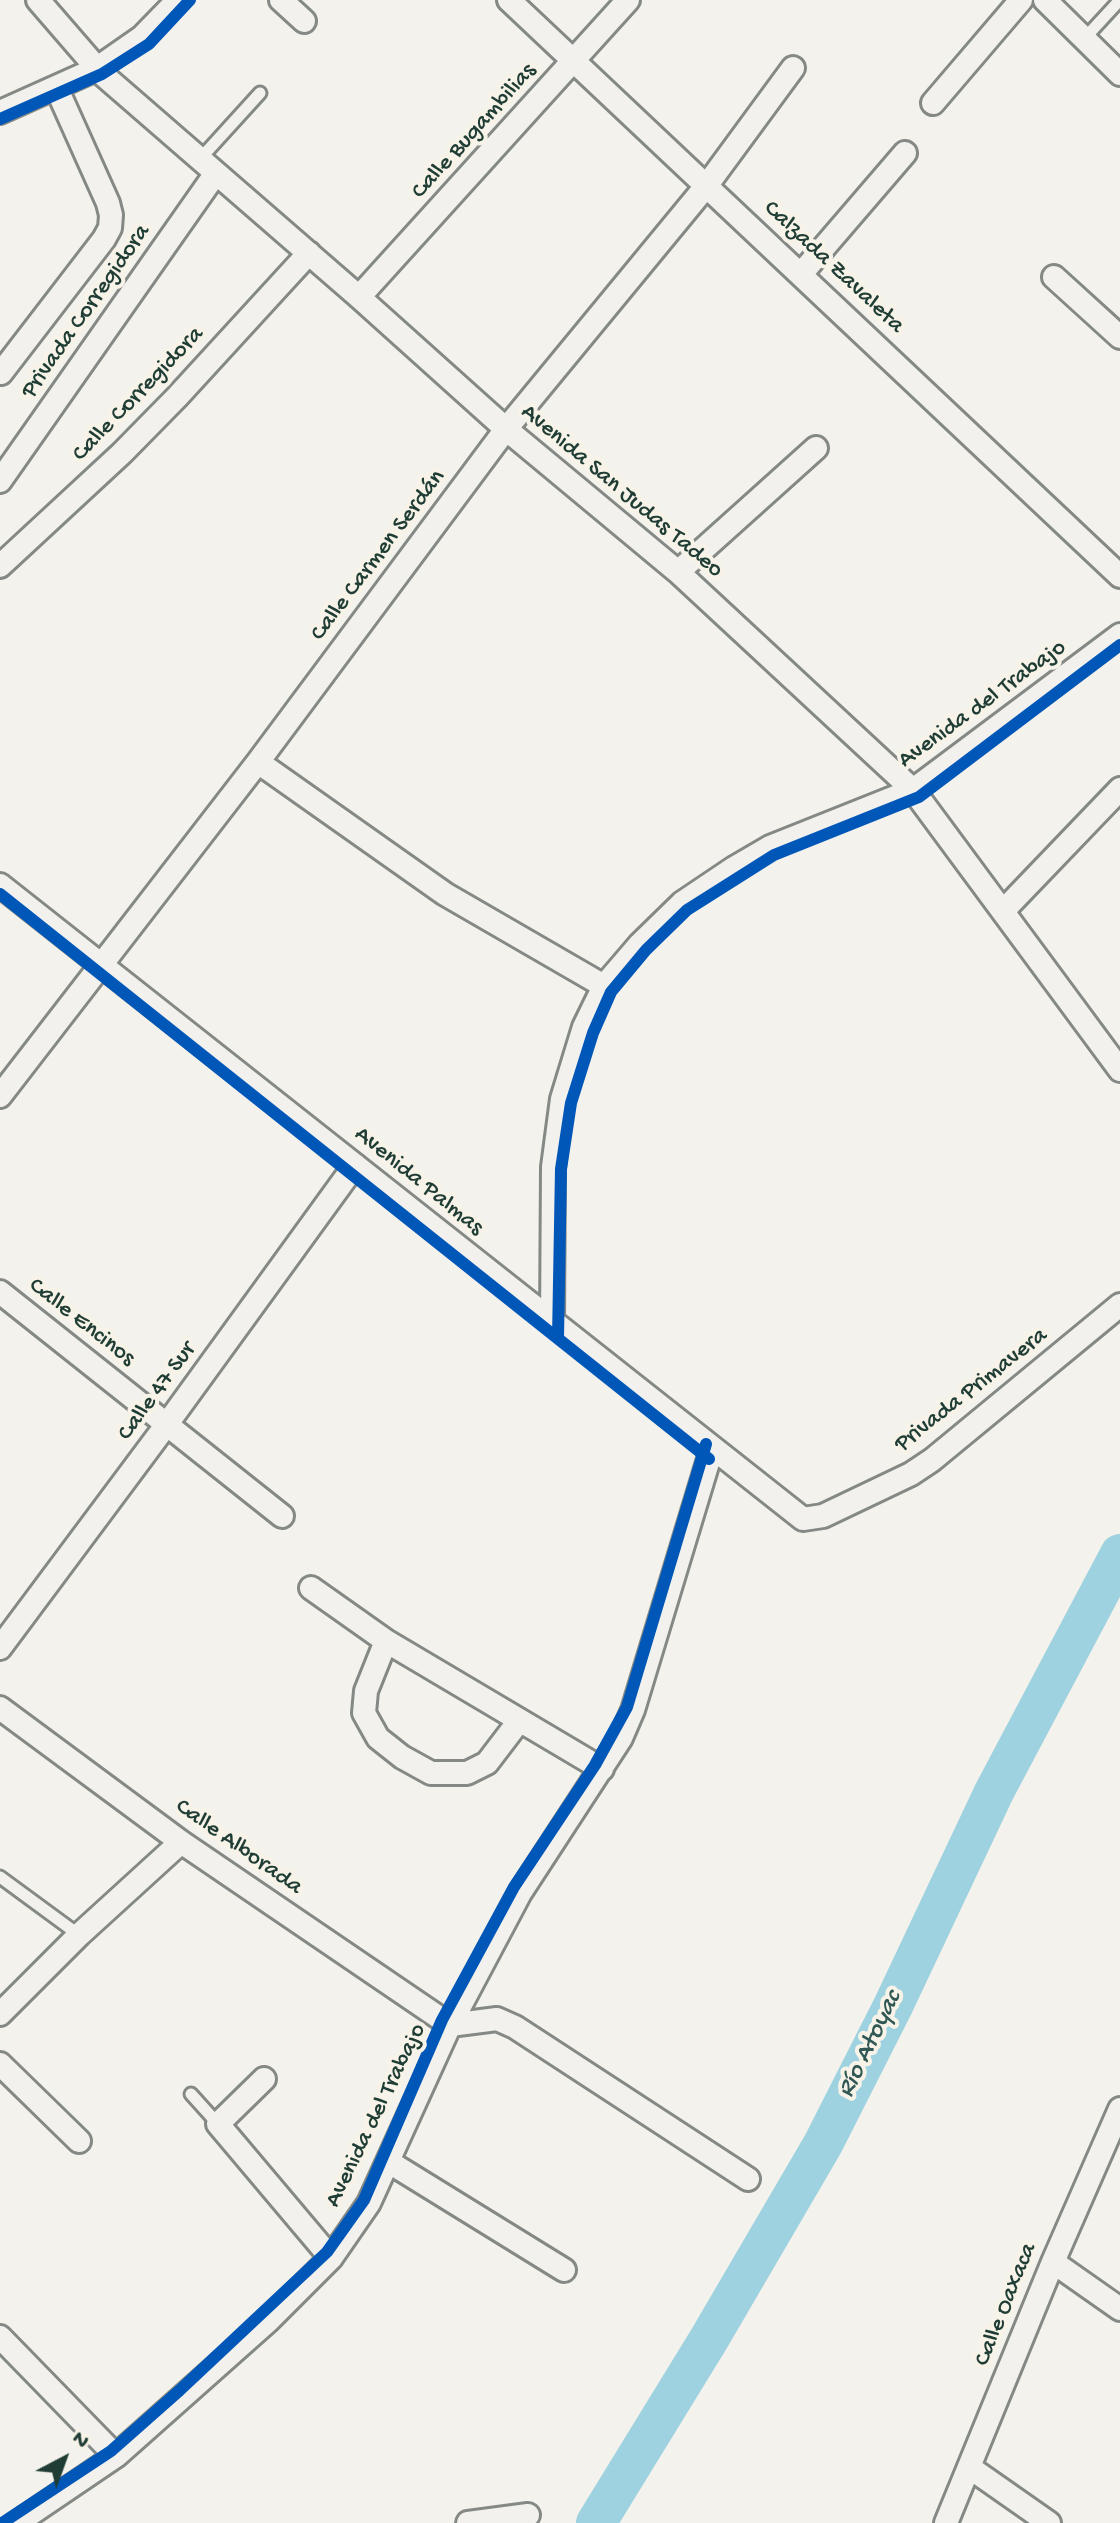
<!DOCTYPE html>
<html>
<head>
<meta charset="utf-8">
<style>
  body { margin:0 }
  #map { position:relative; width:1120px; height:2523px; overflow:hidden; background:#f4f2ec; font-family:"Gochi Hand",sans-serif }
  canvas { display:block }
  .north { position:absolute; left:24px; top:2419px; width:80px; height:80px; -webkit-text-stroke:6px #f7f3e8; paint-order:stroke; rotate:41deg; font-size:22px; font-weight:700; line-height:32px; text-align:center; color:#1f3d34 }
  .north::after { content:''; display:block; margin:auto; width:28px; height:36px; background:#1f3d34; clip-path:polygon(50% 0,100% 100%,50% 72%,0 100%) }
</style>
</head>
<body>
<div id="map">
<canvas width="1120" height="2523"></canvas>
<div class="north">N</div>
</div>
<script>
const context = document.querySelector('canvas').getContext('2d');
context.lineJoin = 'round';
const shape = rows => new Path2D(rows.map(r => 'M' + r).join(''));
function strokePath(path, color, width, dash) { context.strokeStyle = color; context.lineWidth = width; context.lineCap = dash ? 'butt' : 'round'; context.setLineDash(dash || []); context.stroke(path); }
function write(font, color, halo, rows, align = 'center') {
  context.font = font + ' "Gochi Hand",sans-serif'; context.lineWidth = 8; context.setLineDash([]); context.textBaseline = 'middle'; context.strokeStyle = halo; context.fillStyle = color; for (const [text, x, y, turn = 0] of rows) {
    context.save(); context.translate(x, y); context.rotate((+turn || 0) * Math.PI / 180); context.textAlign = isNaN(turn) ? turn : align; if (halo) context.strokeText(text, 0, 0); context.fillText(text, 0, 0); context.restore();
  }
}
strokePath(shape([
  [596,2523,709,2339,823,2144,893,2006,994,1792,1120,1554]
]), '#9fd2e0', 40);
const lane = shape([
  [1084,39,1120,0],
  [200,159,260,93],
  [0,1877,79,1935],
  [191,2094,218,2124]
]);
const street = shape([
  [38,0,102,74,359,297,506,429,678,572,913,790,1120,1070],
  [281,0,304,21],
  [509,0,1120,576],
  [1045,0,1120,74],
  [933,103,1021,0],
  [0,112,96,69,142,37,178,0],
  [801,274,905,153],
  [1054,277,1120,337],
  [359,297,628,0],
  [1,373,104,239,110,228,111,215,108,203,56,87],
  [0,481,216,173],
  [0,566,122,453,177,397,309,253],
  [678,572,816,448],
  [258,762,445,894,604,986],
  [0,885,803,1519,823,1516,911,1474,932,1460,1120,1305],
  [1004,910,1120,789],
  [0,1096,258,762,506,429,707,185,793,68],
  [0,1292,282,1516],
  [552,1323,553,1167,562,1099,584,1027,604,986,640,944,682,903,734,868,770,847,913,790,1120,635],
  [311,1588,386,1641,602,1769],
  [386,1641,366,1691,364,1713,378,1738,402,1757,431,1773,467,1773,487,1763,519,1721],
  [0,1648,167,1424,355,1165],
  [0,1708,181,1842,450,2025,497,2019,515,2027,748,2179],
  [0,2014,79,1935,181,1842],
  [0,2064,79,2141],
  [264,2079,218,2124,331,2258],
  [389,2162,564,2270],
  [1053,2262,1120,2309],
  [0,2337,116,2456],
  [969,2467,1049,2523],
  [17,2523,116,2456,268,2321,331,2258,369,2203,450,2025,520,1893,621,1738,633,1710,712,1449],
  [468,2523,528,2515],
  [946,2523,1053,2262,1120,2109]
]);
strokePath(lane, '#848985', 17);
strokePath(street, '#848985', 28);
strokePath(lane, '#f2f1ed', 11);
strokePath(street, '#f2f1ed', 22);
strokePath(shape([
  [0,119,102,74,149,44,190,0],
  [0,894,709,1459],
  [558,1338,561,1169,571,1103,593,1033,611,992,646,950,687,910,774,855,919,797,1120,645],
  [2,2523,111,2451,180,2390,327,2252,364,2200,442,2020,514,1887,595,1765,627,1707,706,1444]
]), '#0057b8', 12);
write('24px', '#1f3d34', '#f7f3e8', [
  ["Calle Bugambilias",475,132,-48],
  ["Calzada Zavaleta",833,268,43],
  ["Privada Corregidora",87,312,-55],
  ["Calle Corregidora",139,395,-46],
  ["Avenida San Judas Tadeo",621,492,40],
  ["Calle Carmen Serdán",379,556,-53],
  ["Avenida del Trabajo",983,705,-36],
  ["Avenida Palmas",418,1182,39],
  ["Calle Encinos",81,1323,38],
  ["Privada Primavera",972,1391,-38],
  ["Calle 47 Sur",158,1392,-54],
  ["Calle Alborada",238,1848,35],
  ["Avenida del Trabajo",377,2116,-64],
  ["Calle Oaxaca",1007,2305,-68]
]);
write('italic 26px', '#315855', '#f7f3e8', [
  ["Río Atoyac",871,2045,-64]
]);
</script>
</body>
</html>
